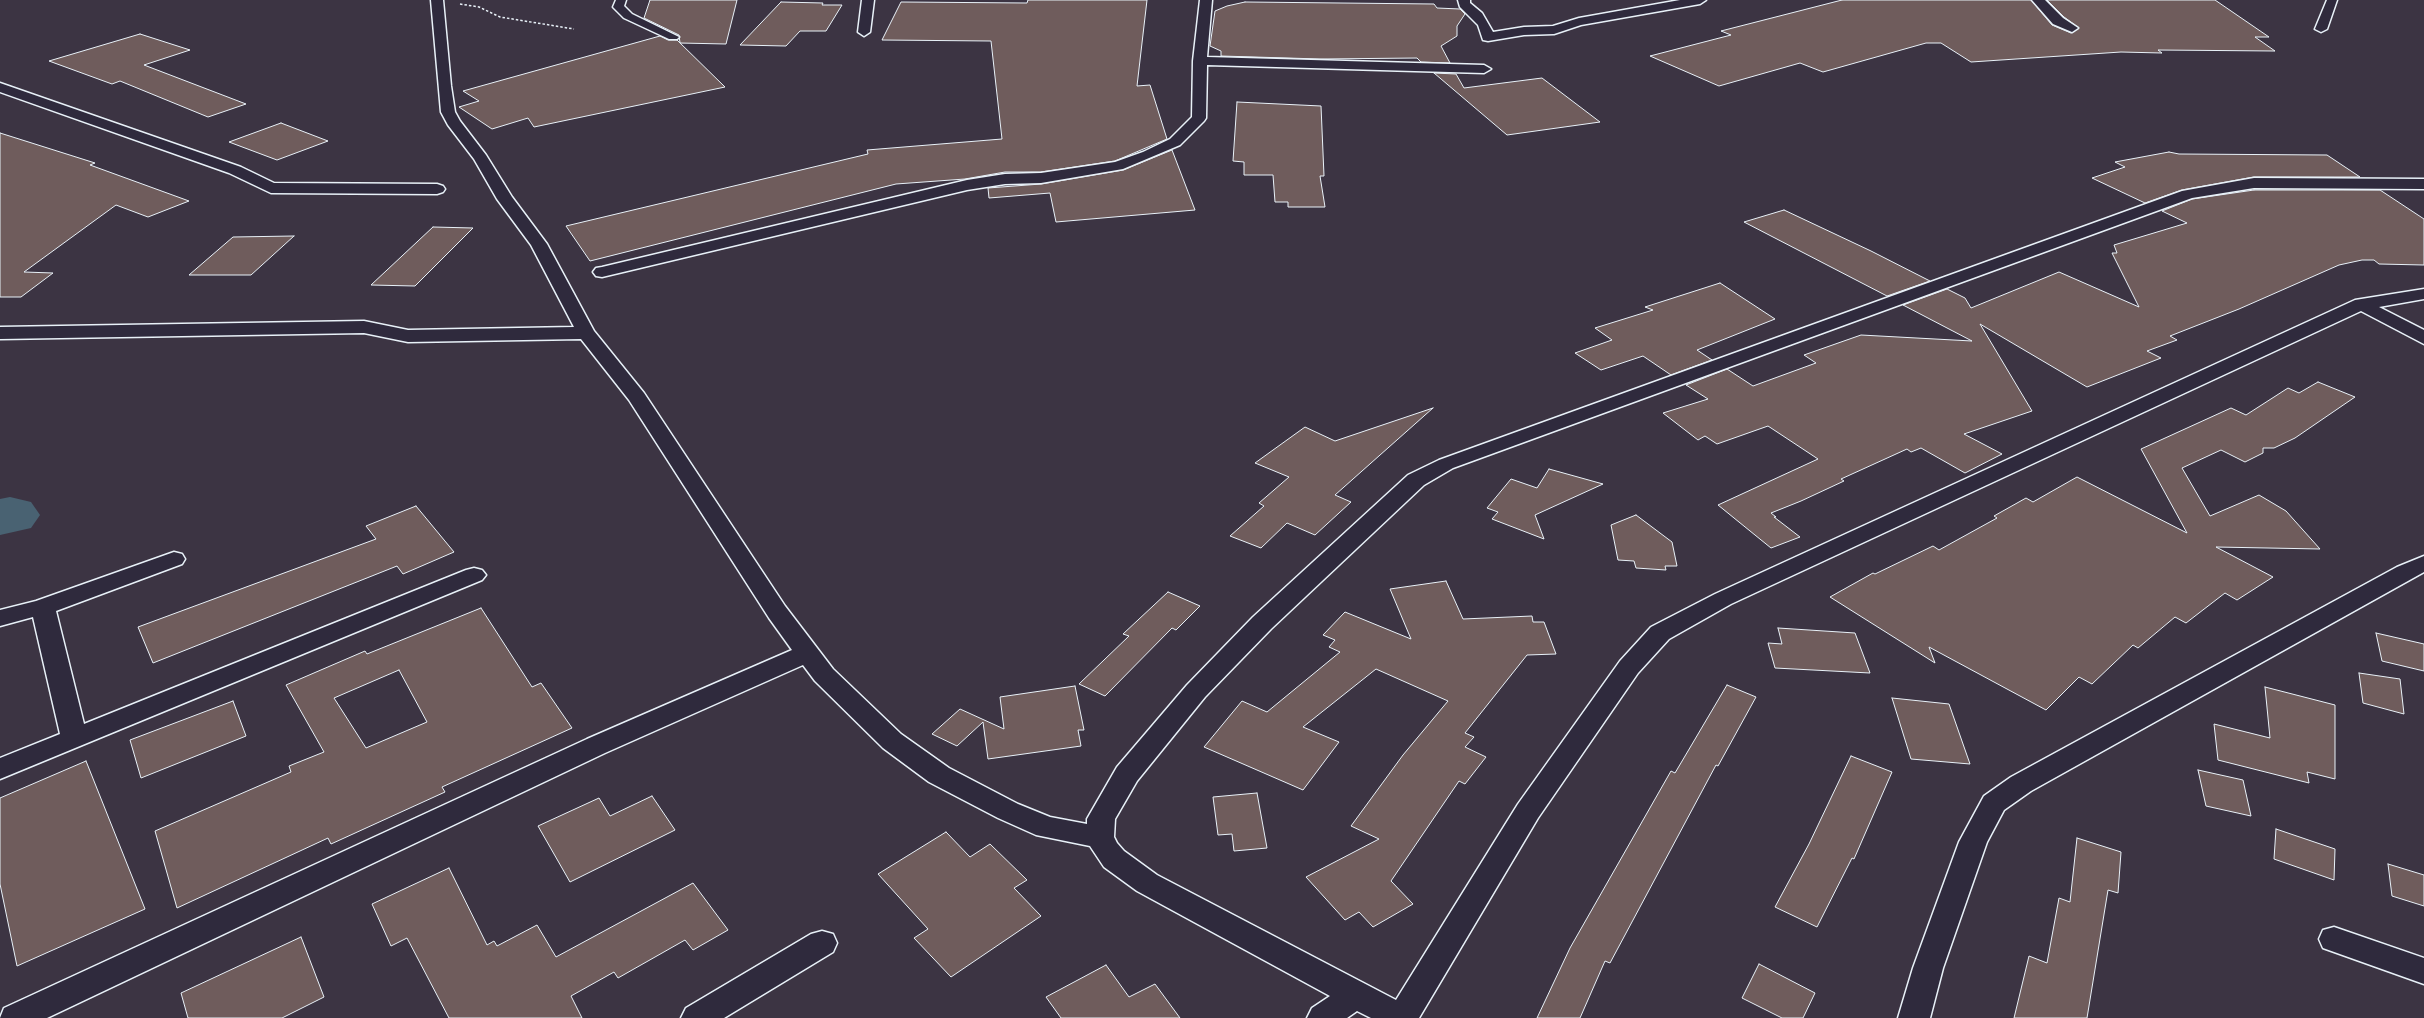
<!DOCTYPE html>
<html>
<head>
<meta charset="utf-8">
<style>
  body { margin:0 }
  canvas { display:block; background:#3c3443 }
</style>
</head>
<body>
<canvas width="2424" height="1018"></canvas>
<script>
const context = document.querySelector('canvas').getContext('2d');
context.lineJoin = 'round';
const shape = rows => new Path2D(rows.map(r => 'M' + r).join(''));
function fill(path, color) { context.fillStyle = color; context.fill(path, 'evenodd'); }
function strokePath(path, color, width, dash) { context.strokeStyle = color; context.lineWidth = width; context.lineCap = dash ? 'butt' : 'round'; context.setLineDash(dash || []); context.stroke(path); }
fill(shape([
  [10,497,31,502,40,515,31,528,0,535,0,499,10,497]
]), '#496272');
const building = shape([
  [650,0,737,0,726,44,680,43,679,35,644,18,650,0],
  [1028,0,1147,0,1137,86,1150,85,1167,139,1115,161,1041,172,1005,172,965,179,896,184,590,261,566,226,868,154,867,150,1002,139,991,41,882,40,901,2,1027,3,1028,0],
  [1842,0,2031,0,2052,25,2071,33,2079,28,2064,17,2047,0,2215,0,2269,37,2255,37,2275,51,2158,50,2162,53,2121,52,1971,62,1941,43,1926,43,1823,72,1800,63,1719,86,1650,56,1731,35,1721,31,1842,0],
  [781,2,823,3,822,5,842,5,826,31,800,31,786,46,740,45,781,2],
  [1245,2,1434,4,1437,8,1460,9,1465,14,1457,26,1457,36,1441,46,1450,63,1421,62,1417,58,1320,59,1221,56,1221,51,1210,46,1215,11,1227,6,1245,2],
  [140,34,190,50,144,65,246,104,208,117,120,81,112,84,49,61,140,34],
  [660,36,668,40,677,40,725,87,534,127,528,118,492,129,459,107,479,101,463,91,660,36],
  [1434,73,1456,74,1464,88,1542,78,1600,122,1507,135,1434,73],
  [1237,102,1321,106,1324,176,1320,176,1325,207,1288,207,1288,202,1275,202,1273,175,1244,175,1244,162,1233,161,1237,102],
  [281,123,328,141,277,160,229,142,281,123],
  [0,133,95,163,90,165,189,201,148,217,116,205,24,272,53,273,21,297,0,297,0,133],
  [1172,150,1195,210,1056,222,1050,193,989,198,988,188,1041,184,1123,170,1172,150],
  [2169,152,2179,154,2327,155,2360,177,2254,177,2182,190,2145,203,2092,178,2125,167,2115,162,2169,152],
  [2254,190,2380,190,2424,219,2424,265,2379,264,2374,260,2362,260,2339,265,2239,309,2170,336,2177,340,2147,351,2161,358,2087,387,1980,324,2032,411,1964,434,2002,454,1965,473,1921,448,1911,452,1907,449,1841,479,1844,481,1801,501,1771,513,1776,517,1774,517,1800,537,1771,548,1718,505,1818,459,1768,426,1717,444,1705,436,1698,440,1663,413,1708,399,1686,385,1727,369,1753,386,1816,363,1804,355,1861,335,1972,341,1903,305,1947,289,1965,298,1971,308,2059,272,2139,307,2112,253,2117,253,2114,245,2187,223,2162,211,2192,199,2254,190],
  [1784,210,1871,251,1930,281,1887,296,1744,222,1784,210],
  [433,227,473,228,415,286,371,285,433,227],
  [294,236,251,275,189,275,233,237,294,236],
  [1720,283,1775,319,1697,350,1712,360,1671,375,1643,356,1601,370,1575,353,1612,340,1595,328,1653,310,1645,307,1720,283],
  [2318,382,2355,397,2295,438,2274,448,2263,448,2263,453,2245,462,2221,450,2182,468,2210,516,2259,495,2286,511,2320,549,2216,547,2273,577,2237,600,2225,593,2186,623,2175,617,2138,648,2133,645,2092,684,2079,677,2046,710,1929,647,1935,663,1830,597,1873,573,1875,574,1933,546,1939,550,1997,518,1994,516,2026,498,2033,502,2077,477,2187,533,2141,449,2231,408,2246,415,2288,388,2299,393,2318,382],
  [1433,408,1335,495,1351,502,1315,535,1287,523,1261,548,1230,536,1264,506,1259,503,1289,477,1255,463,1305,427,1335,441,1433,408],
  [1549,469,1603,484,1535,515,1544,539,1492,519,1498,512,1487,508,1511,479,1537,488,1549,469],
  [416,506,454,552,403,574,397,566,153,663,138,627,376,539,366,526,416,506],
  [1636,515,1672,542,1677,566,1665,566,1666,570,1636,568,1634,561,1618,560,1611,525,1636,515],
  [1446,581,1463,619,1532,616,1533,622,1544,622,1556,654,1527,655,1465,733,1474,737,1465,747,1486,757,1465,784,1459,781,1391,881,1413,904,1373,927,1359,912,1345,920,1306,877,1379,839,1351,826,1403,755,1448,701,1376,669,1303,727,1339,742,1303,790,1204,747,1242,701,1267,712,1340,652,1329,647,1335,640,1323,635,1345,612,1411,639,1390,589,1446,581],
  [1168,592,1200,606,1176,630,1172,628,1105,696,1079,684,1129,636,1123,634,1168,592],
  [481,608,532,687,541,683,572,728,442,787,445,792,331,844,328,838,177,908,155,831,291,772,289,766,324,752,286,685,365,651,367,654,481,608],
  [399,670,427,722,366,748,334,698,399,670],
  [1778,628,1855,633,1870,673,1775,668,1768,643,1782,644,1778,628],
  [2376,633,2424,644,2424,671,2382,661,2376,633],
  [2359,673,2400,679,2404,714,2363,703,2359,673],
  [1727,685,1756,697,1718,766,1716,765,1610,963,1605,961,1580,1018,1537,1018,1570,948,1671,771,1675,773,1727,685],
  [1075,686,1084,730,1078,730,1081,746,988,759,983,722,957,746,932,734,960,709,1004,729,1000,697,1075,686],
  [2265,687,2335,705,2335,779,2307,772,2309,783,2218,760,2214,724,2270,738,2265,687],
  [1892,698,1949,704,1970,764,1911,759,1892,698],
  [233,701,246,736,141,778,130,740,233,701],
  [1851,756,1892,772,1854,859,1852,858,1817,927,1775,907,1809,844,1851,756],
  [86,761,145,909,17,966,0,884,0,798,86,761],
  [2198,770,2243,780,2251,816,2206,806,2198,770],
  [1257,793,1267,848,1234,851,1232,834,1218,835,1213,797,1257,793],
  [652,796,675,830,570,882,538,826,599,798,610,816,652,796],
  [2276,829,2335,849,2334,880,2274,859,2276,829],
  [946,832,970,857,990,844,1027,880,1014,888,1041,916,951,977,914,938,928,929,878,874,946,832],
  [2077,838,2121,852,2118,893,2108,890,2087,1018,2014,1018,2029,956,2047,963,2059,898,2070,902,2077,838],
  [2388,864,2424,875,2424,906,2392,896,2388,864],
  [449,868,487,945,494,941,497,946,537,925,556,957,693,883,728,930,693,950,685,940,618,978,614,972,571,996,582,1018,449,1018,407,938,391,946,372,904,449,868],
  [301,937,324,997,282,1018,188,1018,181,993,301,937],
  [1759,964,1815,993,1803,1018,1782,1018,1742,998,1759,964],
  [1106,965,1129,997,1155,984,1180,1018,1061,1018,1046,997,1106,965]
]);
fill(building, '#6f5c5c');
strokePath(building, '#e8f1f8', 1);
const service = shape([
  [616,0,626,0,624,6,632,14,679,37,677,39,669,39,624,18,613,7,616,0],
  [2327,0,2337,0,2327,29,2321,32,2315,29,2327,0]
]);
const minor = shape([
  [431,0,443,0,451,86,455,112,460,121,486,155,512,197,547,244,594,331,644,393,785,606,833,669,901,734,949,768,1018,804,1050,817,1087,824,1087,819,1117,767,1187,685,1253,617,1408,475,1439,460,2182,191,2254,178,2424,179,2424,189,2254,188,2192,198,1453,468,1424,485,1271,629,1205,697,1137,781,1115,819,1114,837,1117,843,1124,851,1157,875,1396,1000,1518,804,1620,661,1651,627,1715,594,2355,300,2424,289,2424,299,2379,307,2424,330,2424,344,2361,311,1731,604,1669,639,1638,673,1538,818,1419,1018,1371,1018,1357,1011,1347,1018,1307,1018,1312,1008,1330,996,1137,891,1104,867,1090,846,1036,835,998,818,929,782,883,748,815,681,803,665,605,753,47,1018,0,1018,4,1008,587,739,792,650,769,618,629,400,581,339,408,342,364,333,0,339,0,327,364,321,408,330,574,327,531,245,497,199,474,159,448,125,441,112,431,0],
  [862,0,874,0,870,32,864,36,858,32,862,0],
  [1200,0,1212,0,1207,57,1484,65,1491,69,1484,73,1207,65,1206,118,1204,121,1180,145,1123,169,1041,183,1005,184,967,190,602,277,596,276,593,272,596,268,602,267,967,180,1005,174,1041,173,1115,162,1143,152,1170,139,1192,117,1193,61,1200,0],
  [1458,0,1470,0,1470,3,1482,13,1493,32,1524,27,1553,26,1579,18,1680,0,1706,0,1700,4,1581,25,1554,34,1524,35,1488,41,1483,40,1478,25,1460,7,1458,0],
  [2032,0,2045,0,2063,18,2078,28,2072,32,2053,24,2032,0],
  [0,83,241,167,274,183,437,184,443,186,445,189,443,192,437,194,271,193,229,173,0,92,0,83],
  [174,552,182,554,185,559,182,564,56,611,84,724,466,570,474,568,482,570,486,575,482,580,0,779,0,758,60,734,33,617,0,626,0,610,36,601,174,552],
  [2424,556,2424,572,2031,791,2004,810,1987,842,1943,968,1930,1018,1898,1018,1913,968,1959,842,1984,796,2011,777,2397,567,2424,556],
  [2334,927,2424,958,2424,984,2323,948,2319,939,2323,930,2334,927],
  [822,931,833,934,837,943,833,952,724,1018,681,1018,686,1008,811,934,822,931]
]);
strokePath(service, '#e8f1f8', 3);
strokePath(minor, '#e8f1f8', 3);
strokePath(shape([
  [460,4,479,7,500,17,574,29]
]), '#e8f1f8', 1.5, [2.5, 2]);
fill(service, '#2f2a3d');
fill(minor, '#2f2a3d');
</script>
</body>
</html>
